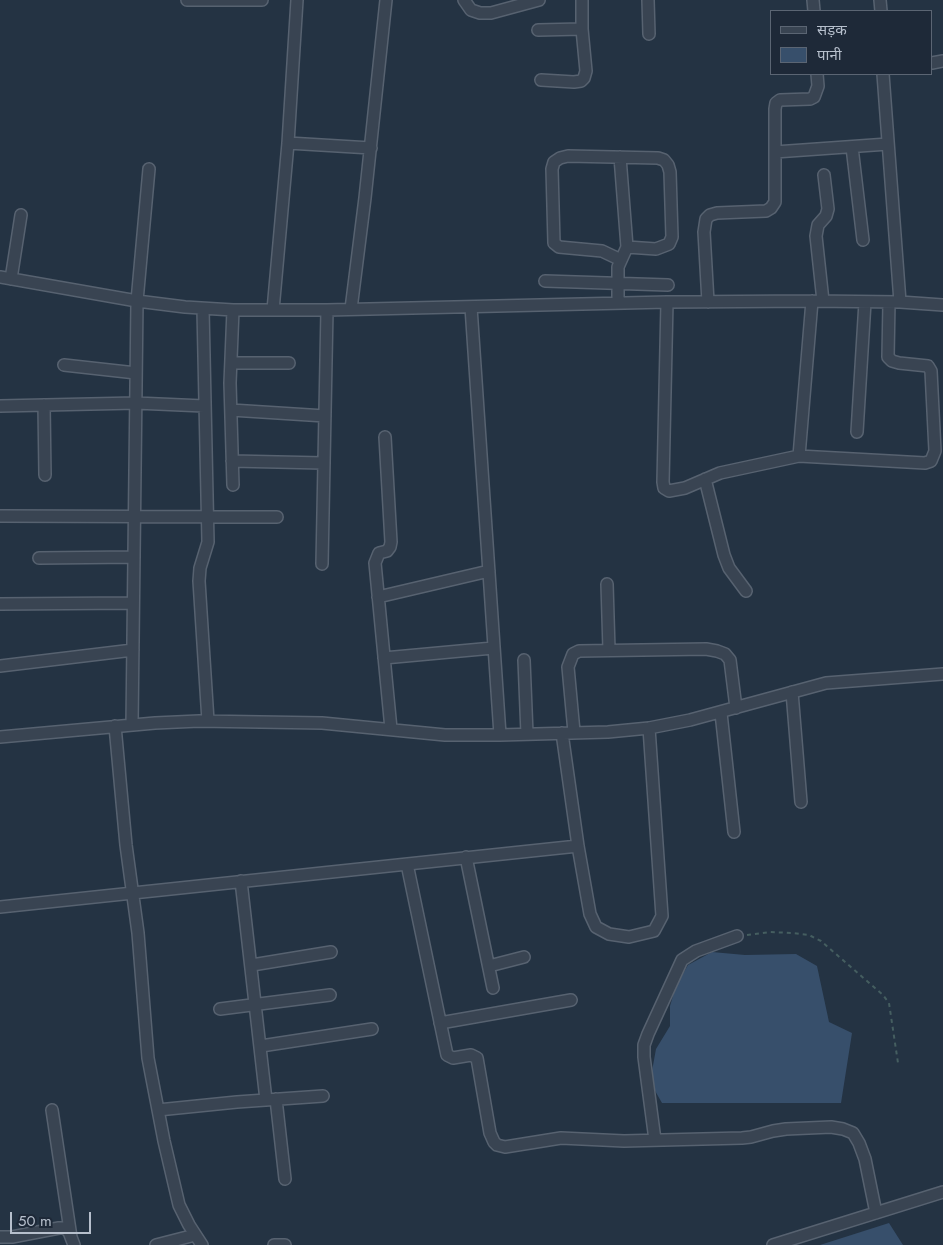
<!DOCTYPE html>
<html>
<head>
<meta charset="utf-8">
<style>
  body { margin:0 }
  #map { position:relative; width:943px; height:1245px; overflow:hidden; background:#243343; font-family:Jost,"Noto Sans Devanagari",sans-serif }
  canvas { display:block }
  .legend { position:absolute; left:770px; top:10px; width:162px; height:65px; box-sizing:border-box; background:#1e2938; border:1px solid #5b6573; margin:0; padding:6px 9px; list-style:none; font-size:15px; color:#b6bfcc }
  .legend li { display:flex; align-items:center; gap:10px; height:25px }
  .legend b { width:25px; border:1px solid #5b6573 }
  .scale { position:absolute; left:10px; top:1212px; width:81px; height:22px; box-sizing:border-box; border:2px solid #b6bfcc; border-top:0; padding-left:6px; font-size:15px; line-height:18px; white-space:nowrap; color:#b6bfcc; -webkit-text-stroke:4px #1e2938; paint-order:stroke }
</style>
</head>
<body>
<div id="map">
<canvas width="943" height="1245"></canvas>
<ul class="legend">
<li><b style="height:6px;background:#394452"></b>सड़क</li>
<li><b style="height:14px;background:#374f6b"></b>पानी</li>
</ul>
<div class="scale">50 m</div>
</div>
<script>
const context = document.querySelector('canvas').getContext('2d');
context.lineJoin = 'round';
function fill(path, color) { context.fillStyle = color; context.fill(path, 'evenodd'); }
const shape = rows => new Path2D(rows.map(r => 'M' + r).join(''));
function strokePath(path, color, width, dash) { context.strokeStyle = color; context.lineWidth = width; context.lineCap = dash ? 'butt' : 'round'; context.setLineDash(dash || []); context.stroke(path); }
fill(shape([
  [712,952,745,955,796,954,817,966,829,1022,852,1033,841,1103,662,1103,650,1082,656,1049,670,1026,670,1006,676,986,688,965],
  [889,1223,903,1245,820,1245]
]), '#374f6b');
const minor = shape([
  [187,0,262,0],
  [464,0,471,10,480,13,491,13,539,0],
  [648,0,649,34],
  [813,0,814,11],
  [880,0,881,11],
  [538,30,582,29],
  [932,63,943,61],
  [883,74,900,302],
  [541,80,574,82,581,81,584,78,586,71,582,29,582,0],
  [288,143,371,148],
  [852,147,863,240],
  [775,152,888,144],
  [621,260,602,251,559,247,554,243,552,169,554,162,560,158,568,156,658,158,664,160,668,165,670,172,672,237,669,244,656,249,627,247],
  [0,277,137,301,185,307,233,310,327,310,667,302,812,301,900,302,943,305],
  [11,279,21,215],
  [545,281,668,285],
  [823,301,816,236,818,225,826,216,828,209,824,175],
  [667,302,663,482,664,488,669,491,685,488,720,473,799,456,925,463,931,461,935,451,931,371,928,366,899,363,892,361,888,357,889,302],
  [708,302,704,232,706,219,710,215,717,213,766,211,771,208,775,202,775,109,776,103,780,100,810,99,814,97,818,86,817,74],
  [618,303,618,267,627,247,620,157],
  [471,307,500,735],
  [203,309,208,542,200,568,199,581,208,721],
  [351,309,365,198,386,0],
  [233,310,230,383,233,485],
  [273,310,288,143,297,0],
  [231,363,289,363],
  [64,365,136,373],
  [44,405,45,475],
  [0,406,136,403,204,406],
  [231,410,325,416],
  [857,432,865,302],
  [385,437,391,542,390,547,387,551,379,553,375,563,391,729],
  [799,456,812,301],
  [232,461,323,463],
  [705,479,724,555,729,568,746,591],
  [0,516,277,517],
  [39,558,134,557],
  [322,564,327,310],
  [607,584,609,650],
  [378,597,489,571],
  [0,604,133,603],
  [384,658,493,648],
  [524,660,527,734],
  [0,666,133,650],
  [792,692,801,802],
  [721,713,734,832],
  [132,725,137,301,149,169],
  [115,726,126,845,138,933,148,1058,164,1141,179,1205,189,1225,202,1245],
  [574,732,568,667,573,654,579,651,706,649,717,651,725,654,730,660,736,708],
  [562,733,578,846,590,914,596,927,609,934,629,937,654,931,662,916,649,728],
  [0,737,155,723,199,721,322,723,445,735,500,735,608,732,649,728,690,720,826,683,943,674],
  [466,857,493,988],
  [407,864,447,1055,453,1058,471,1055,477,1058,490,1133,494,1142,497,1145,505,1147,561,1138,624,1141,742,1138,751,1137,773,1131,786,1129,831,1127,843,1129,853,1133,859,1143,865,1159,876,1213],
  [241,881,266,1100],
  [0,907,578,846],
  [252,965,331,952],
  [489,966,524,957],
  [220,1009,330,995],
  [440,1023,571,1000],
  [261,1046,372,1029],
  [276,1099,285,1179],
  [52,1110,71,1237],
  [158,1110,237,1102,323,1096],
  [655,1140,644,1057,644,1045,648,1034,682,960,696,951,737,936],
  [0,1237,12,1237,59,1228,65,1228,69,1232,74,1245],
  [156,1245,195,1235],
  [274,1245,285,1245],
  [773,1245,943,1192]
]);
strokePath(minor, '#576270', 14);
strokePath(shape([
  [747,935,770,932,792,933,809,935,821,941,883,995,889,1003,898,1063]
]), '#455e60', 2, [4, 4]);
strokePath(minor, '#394452', 11);
</script>
</body>
</html>
